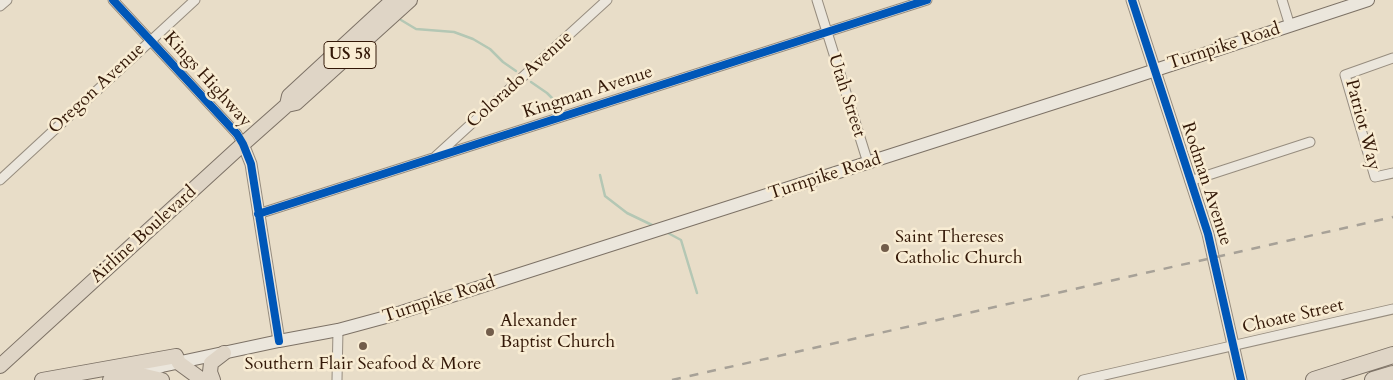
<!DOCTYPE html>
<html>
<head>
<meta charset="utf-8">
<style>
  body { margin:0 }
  canvas { display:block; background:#e8ddc8 }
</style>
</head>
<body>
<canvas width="1393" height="380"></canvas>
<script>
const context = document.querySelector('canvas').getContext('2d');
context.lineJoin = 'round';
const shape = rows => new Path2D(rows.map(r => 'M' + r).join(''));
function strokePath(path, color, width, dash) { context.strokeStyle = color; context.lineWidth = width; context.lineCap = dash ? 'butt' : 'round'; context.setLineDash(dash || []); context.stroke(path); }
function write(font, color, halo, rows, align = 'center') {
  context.font = font + ' Cardo,serif'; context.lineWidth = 5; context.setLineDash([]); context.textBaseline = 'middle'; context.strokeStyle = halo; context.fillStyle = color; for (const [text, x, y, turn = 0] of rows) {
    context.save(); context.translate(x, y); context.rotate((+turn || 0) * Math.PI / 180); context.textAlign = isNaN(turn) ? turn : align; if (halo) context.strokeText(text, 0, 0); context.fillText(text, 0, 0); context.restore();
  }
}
strokePath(shape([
  [401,20,416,29,454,32,473,39,490,49,503,62,516,71],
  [531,82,547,93,559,105],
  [600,175,605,196,627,213,652,225],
  [668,233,681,240,697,293]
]), '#b4c7b4', 2.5);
const minor = shape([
  [113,0,237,134,243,144],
  [817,0,868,163],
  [1282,0,1290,26],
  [0,6,7,0],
  [1393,58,1345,75,1375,177,1393,173],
  [436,156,607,0],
  [0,180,195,0],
  [1190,181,1310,142],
  [258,214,927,0],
  [337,380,338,330],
  [1083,380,1393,309]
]);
const tertiary = shape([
  [1132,0,1208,234,1241,380],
  [243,144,251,164,279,341]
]);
const secondary = shape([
  [135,375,162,366,279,341,338,330,386,317,1110,85,1368,0]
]);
const primary = shape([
  [287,105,289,96,393,0],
  [0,366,243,144,287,105,296,103,410,0],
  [42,380,176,356,179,363,202,380],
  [110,380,141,375,162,380],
  [213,380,210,372,211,363,224,353]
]);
const motorway = shape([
  [1314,380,1393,355],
  [1373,380,1393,374]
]);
strokePath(minor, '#978d7f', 11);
strokePath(tertiary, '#978d7f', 13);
strokePath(secondary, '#7d7266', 14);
strokePath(primary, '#7d7266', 16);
strokePath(motorway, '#7d7266', 18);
strokePath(minor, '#ebe6dc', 9);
strokePath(tertiary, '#ebe6dc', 11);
strokePath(secondary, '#ebe6dc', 12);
strokePath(primary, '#dfd5c6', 14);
strokePath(motorway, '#dfd5c6', 16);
strokePath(shape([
  [672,380,1393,217]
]), '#a7a197', 2.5, [9, 9]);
strokePath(shape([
  [113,0,237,134,243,144,251,164,279,341],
  [1132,0,1208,234,1241,380],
  [258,214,927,0]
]), '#0057b8', 8);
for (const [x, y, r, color] of [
  [885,248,5,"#725d4b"],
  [490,332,5,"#725d4b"],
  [363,346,5,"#725d4b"]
]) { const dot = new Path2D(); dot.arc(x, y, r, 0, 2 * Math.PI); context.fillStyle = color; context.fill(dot); strokePath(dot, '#f8ecd3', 2); }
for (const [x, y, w] of [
  [350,55,52]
]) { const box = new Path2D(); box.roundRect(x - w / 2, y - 13.5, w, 27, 4); context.fillStyle = '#f8ecd3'; context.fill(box); strokePath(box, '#331807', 1); }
write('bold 16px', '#331807', null, [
  ["US 58",350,55]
]);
write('18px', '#331807', '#f8ecd3', [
  ["Turnpike Road",1224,47,-18],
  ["Kings Highway",207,80,48],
  ["Colorado Avenue",520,80,-42],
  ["Oregon Avenue",97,89,-43],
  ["Kingman Avenue",588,93,-18],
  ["Utah Street",846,96,72],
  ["Patriot Way",1362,125,75],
  ["Turnpike Road",825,177,-18],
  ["Rodman Avenue",1206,184,72],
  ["Airline Boulevard",144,235,-42],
  ["Turnpike Road",439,300,-18],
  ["Choate Street",1293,317,-13]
]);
write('18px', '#331807', '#f8ecd3', [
  ["Saint Thereses",895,238],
  ["Catholic Church",895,259],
  ["Alexander",500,322],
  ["Baptist Church",500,343],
  ["Southern Flair Seafood & More",363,365,"center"]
], 'left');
</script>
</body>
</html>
